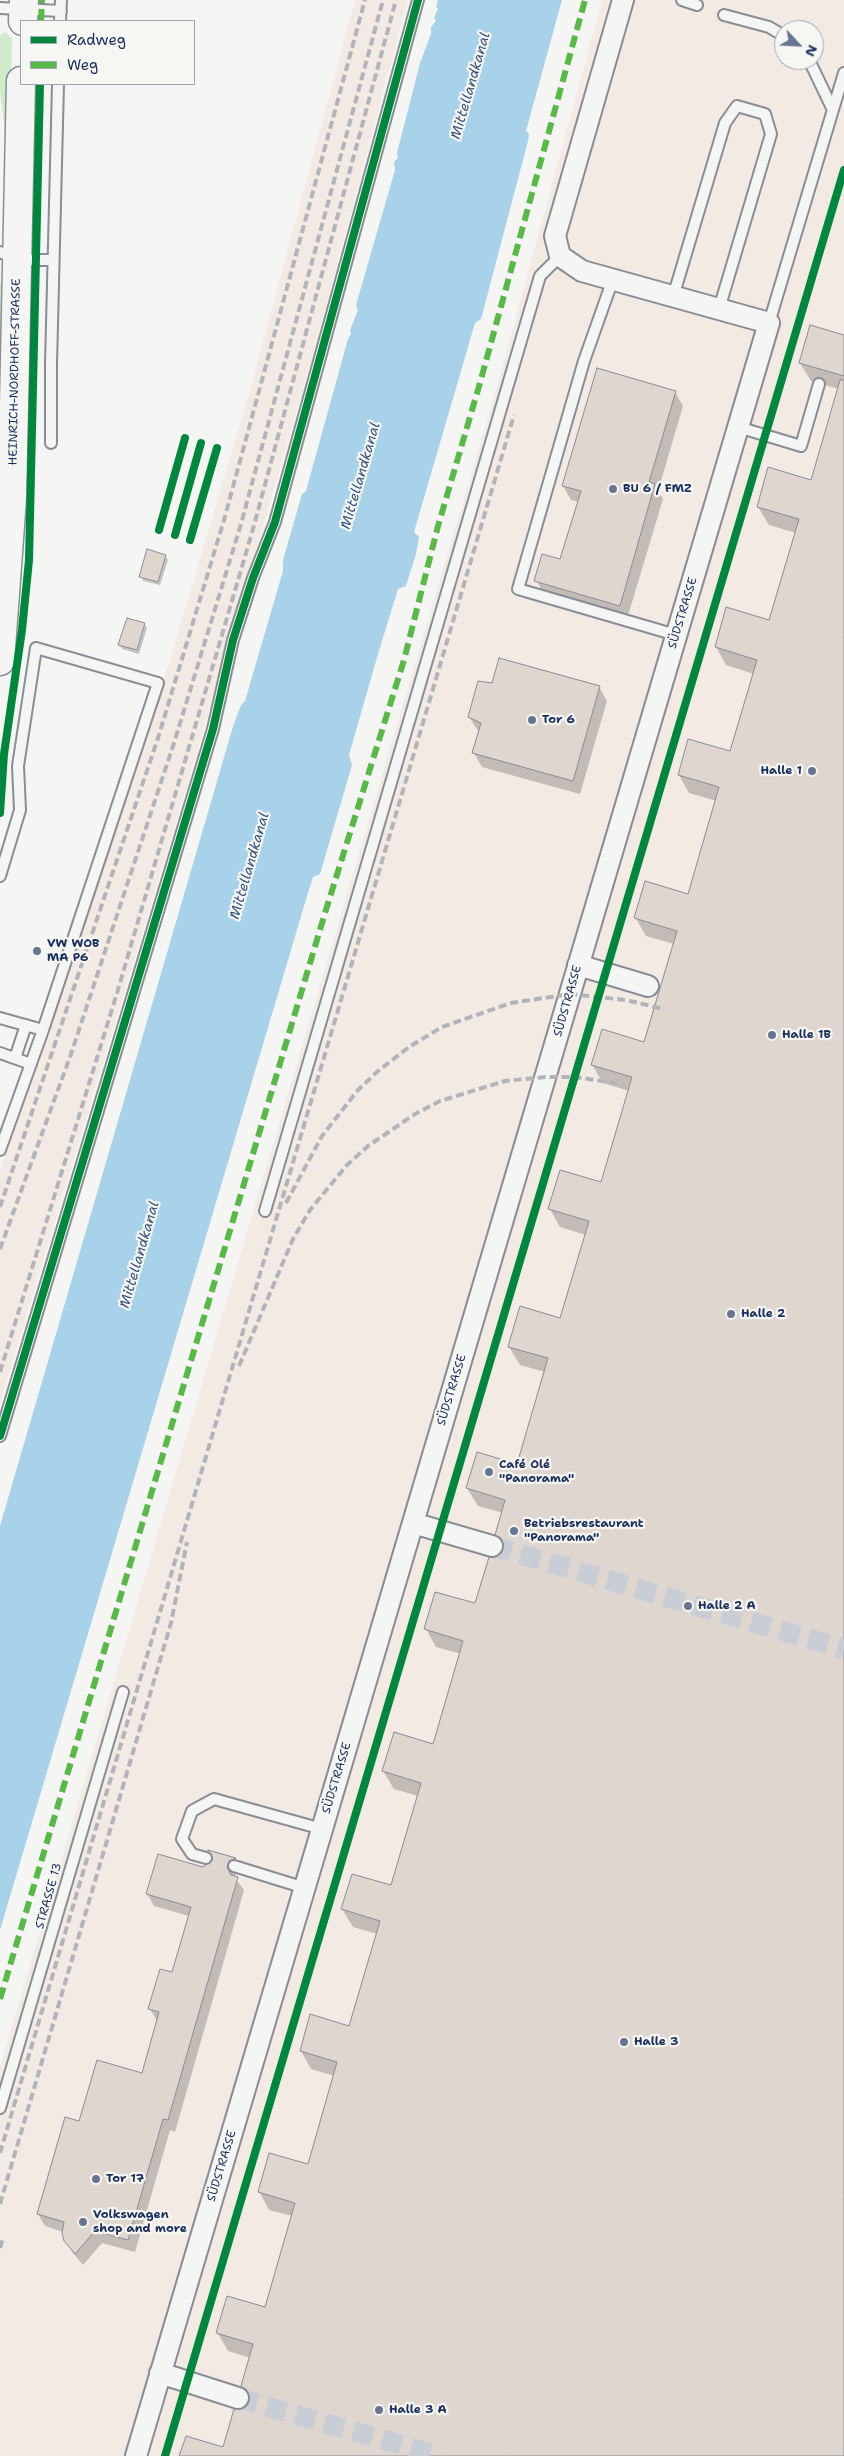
<!DOCTYPE html>
<html>
<head>
<meta charset="utf-8">
<style>
  body { margin:0 }
  #map { position:relative; width:844px; height:2456px; overflow:hidden; background:#f5f5f3; font-family:"Shantell Sans",sans-serif }
  canvas { display:block }
  .legend { position:absolute; left:20px; top:20px; width:175px; height:65px; box-sizing:border-box; background:#f6f6f2; border:1px solid #9ea6b7; margin:0; padding:6px 9px; list-style:none; font-size:15px; color:#1b2f5e }
  .legend li { display:flex; align-items:center; gap:10px; height:25px }
  .legend b { width:25px; border:1px solid #9ea6b7 }
  .north { position:absolute; left:774px; top:20px; width:50px; height:50px; box-sizing:border-box; background:#f6f6f2; border:1px solid #9ea6b7; border-radius:50%; rotate:115deg; font-size:14px; font-weight:700; line-height:20px; text-align:center; color:#1b2f5e }
  .north::after { content:''; display:block; margin:auto; width:18px; height:22px; background:#677492; clip-path:polygon(50% 0,100% 100%,50% 72%,0 100%) }
</style>
</head>
<body>
<div id="map">
<canvas width="844" height="2456"></canvas>
<ul class="legend">
<li><b style="height:6px;background:#00873e"></b>Radweg</li>
<li><b style="height:6px;background:#58b947"></b>Weg</li>
</ul>
<div class="north">N</div>
</div>
<script>
const context = document.querySelector('canvas').getContext('2d');
context.lineJoin = 'round';
function fill(path, color) { context.fillStyle = color; context.fill(path, 'evenodd'); }
const shape = rows => new Path2D(rows.map(r => 'M' + r).join(''));
function strokePath(path, color, width, dash) { context.strokeStyle = color; context.lineWidth = width; context.lineCap = dash ? 'butt' : 'round'; context.setLineDash(dash || []); context.stroke(path); }
function write(font, color, halo, rows, align = 'center') {
  context.font = font + ' "Shantell Sans",sans-serif'; context.lineWidth = 4.5; context.setLineDash([]); context.textBaseline = 'middle'; context.strokeStyle = halo; context.fillStyle = color; for (const [text, x, y, turn = 0] of rows) {
    context.save(); context.translate(x, y); context.rotate((+turn || 0) * Math.PI / 180); context.textAlign = isNaN(turn) ? turn : align; if (halo) context.strokeText(text, 0, 0); context.fillText(text, 0, 0); context.restore();
  }
}
fill(shape([
  [355,0,408,0,306,380,193,766,0,1404,0,1170,46,1041,169,663,247,401],
  [602,0,844,0,844,2456,0,2456,0,2067,497,387],
  [784,30,814,30,814,60,784,60]
]), '#f3eae4');
fill(shape([
  [5,32,12,38,7,239,3,239,6,138,0,91,0,36],
  [3,278,7,278,0,544,0,284]
]), '#ceecca');
fill(shape([
  [438,0,562,0,526,131,529,134,528,141,485,304,481,319,475,323,414,532,419,537,416,554,406,586,398,589,378,654,349,755,352,765,320,874,313,877,307,896,0,1930,0,1526,234,723,241,705,245,701,283,571,283,560,302,494,306,491,348,339,351,334,350,330,358,310,356,305,395,170,394,162,398,158,397,153,420,63,431,34,431,27,436,21,434,18,438,8,436,7]
]), '#a7d2ea');
fill(shape([
  [844,337,844,2456,181,2456,224,2448,251,2401,242,2386,251,2358,228,2351,217,2332,265,2309,293,2216,269,2210,259,2191,308,2165,335,2076,311,2069,301,2051,349,2027,377,1934,353,1927,342,1909,392,1887,418,1796,394,1789,383,1771,434,1745,461,1654,436,1647,426,1629,476,1605,505,1549,497,1534,503,1513,478,1506,467,1488,518,1465,545,1372,520,1365,509,1347,561,1319,586,1235,560,1227,550,1209,602,1183,629,1091,603,1083,592,1065,644,1043,674,944,646,936,635,917,689,895,717,801,689,793,679,775,731,753,754,674,726,665,716,647,770,621,796,533,769,525,758,507,811,481,839,389,811,381,800,363],
  [675,392,683,406,658,491,663,499,627,619,544,594,536,580,561,561,579,502,571,500,563,486],
  [165,556,168,560,160,585,143,581,141,576],
  [144,624,147,628,139,654,122,649,120,645],
  [493,684,599,687,607,701,580,794,482,767,474,753,479,732,469,717],
  [211,1852,235,1859,242,1870,236,1874,234,1877,244,1890,175,2132,170,2130,135,2252,102,2243,83,2265,73,2253,63,2232,45,2226,38,2214,80,2123,143,2074,157,2021,150,2009,173,1974,189,1916,154,1906,147,1894,203,1868,214,1861]
]), '#0003');
const building = shape([
  [810,325,844,335,844,376,799,363,810,325],
  [597,368,676,391,649,482,655,484,620,606,534,581,542,554,560,559,581,491,562,486,597,368],
  [840,380,844,380,844,2456,179,2456,186,2436,223,2447,234,2409,246,2407,249,2401,247,2390,241,2386,253,2344,216,2333,227,2296,265,2307,295,2203,258,2192,269,2153,308,2164,337,2062,300,2051,310,2014,349,2026,380,1921,341,1909,352,1874,391,1885,421,1783,382,1771,394,1732,433,1744,463,1641,424,1629,435,1592,475,1603,489,1557,500,1555,503,1549,501,1538,495,1535,505,1500,466,1488,477,1452,517,1464,548,1358,508,1347,514,1326,520,1306,560,1318,589,1221,548,1209,560,1170,601,1182,632,1077,591,1065,597,1046,602,1029,644,1042,677,931,634,918,645,881,688,894,719,787,678,775,688,739,730,751,757,660,715,647,726,607,769,620,799,519,757,507,768,467,811,480,840,380],
  [147,549,166,555,158,582,139,577,147,549],
  [127,618,145,623,137,650,118,645,127,618],
  [499,658,600,686,573,781,472,753,481,723,468,717,478,681,492,683,499,658],
  [208,1850,236,1858,229,1861,227,1867,231,1875,238,1877,168,2120,163,2119,128,2240,95,2231,75,2254,64,2241,62,2233,64,2222,37,2214,65,2117,79,2121,97,2060,142,2073,159,2012,148,2009,160,1969,172,1972,191,1907,146,1894,158,1854,203,1867,212,1860,212,1856,208,1850]
]);
fill(building, '#e0d6d0');
strokePath(building, '#898d95', 1);
strokePath(shape([
  [492,1546,844,1649],
  [238,2398,440,2456]
]), '#c9cdd5', 20, [20, 10]);
const lane = shape([
  [682,0,697,5],
  [0,8,61,11],
  [724,15,769,27,784,36],
  [60,21,61,0],
  [809,60,833,110],
  [0,252,17,260,53,260],
  [613,279,584,361,518,589,676,635],
  [673,297,725,123,737,106,765,114,771,134,719,309],
  [769,323,844,73],
  [738,427,801,446,819,384],
  [51,443,51,364,58,84],
  [0,876,20,810,18,766,36,648,158,683,43,1030,0,1150],
  [0,1018,43,1030],
  [0,1053,31,1064],
  [15,1058,26,1025],
  [265,1211,540,276,560,256],
  [0,1436,213,729,233,640,253,578,275,522,418,0],
  [206,1858,192,1854,182,1839,192,1811,214,1799,322,1829],
  [234,1866,305,1888],
  [0,2108,123,1692]
]);
const street = shape([
  [578,965,648,986],
  [413,1523,492,1546],
  [160,2373,238,2398],
  [136,2456,769,323,582,271,560,256,555,236,623,0]
]);
const secondary = shape([
  [23,21,24,0],
  [0,661,12,498,21,81]
]);
strokePath(lane, '#898d95', 14);
strokePath(street, '#898d95', 24);
strokePath(secondary, '#898d95', 31);
strokePath(lane, '#f5f5f3', 10);
strokePath(street, '#f5f5f3', 20);
strokePath(secondary, '#f5f5f3', 28);
strokePath(shape([
  [286,1203,322,1136,358,1090,378,1071,409,1047,442,1027,511,1003,570,994,626,1000,664,1009],
  [0,1207,158,738,224,520,365,0],
  [0,1249,71,1054,174,743,241,524,383,0],
  [239,1366,293,1239,310,1210,347,1165,368,1146,415,1114,440,1101,505,1081,545,1077,575,1077,621,1084],
  [0,1372,117,993,253,529,396,0],
  [0,2153,514,415],
  [0,2204,171,1623,187,1542],
  [0,2248,3,2238]
]), '#b2b4b9', 4, [8, 4]);
strokePath(shape([
  [41,21,42,0],
  [0,1999,325,913,404,660,438,526,480,383,585,0]
]), '#58b947', 6, [12, 6]);
strokePath(shape([
  [159,530,185,438],
  [175,535,201,443],
  [190,540,217,448],
  [0,813,4,754,22,630,29,560,40,84],
  [0,1436,213,729,233,640,253,578,275,522,418,0],
  [165,2456,844,170]
]), '#00873e', 8);
for (const [x, y, r, color] of [
  [613,489,5,"#677492"],
  [532,720,5,"#677492"],
  [812,771,5,"#677492"],
  [37,951,5,"#677492"],
  [772,1035,5,"#677492"],
  [731,1314,5,"#677492"],
  [489,1472,5,"#677492"],
  [514,1531,5,"#677492"],
  [688,1606,5,"#677492"],
  [624,2042,5,"#677492"],
  [96,2179,5,"#677492"],
  [83,2222,5,"#677492"],
  [379,2410,5,"#677492"]
]) { const dot = new Path2D(); dot.arc(x, y, r, 0, 2 * Math.PI); context.fillStyle = color; context.fill(dot); strokePath(dot, '#f6f6f2', 2); }
write('12px', '#1b2f5e', '#f6f6f2', [
  ["HEINRICH-NORDHOFF-STRASSE",15,372,-89],
  ["SÜDSTRASSE",683,613,-73],
  ["SÜDSTRASSE",568,1001,-74],
  ["SÜDSTRASSE",452,1390,-73],
  ["SÜDSTRASSE",337,1778,-73],
  ["STRASSE 13",49,1896,-74],
  ["SÜDSTRASSE",222,2166,-73]
]);
write('bold 12px', '#1b2f5e', '#f6f6f2', [
  ["BU 6 / FMZ",623,489],
  ["Tor 6",542,720],
  ["Halle 1",802,771,"right"],
  ["VW WOB",47,944],
  ["MA P6",47,958],
  ["Halle 1B",782,1035],
  ["Halle 2",741,1314],
  ["Café Olé",499,1465],
  ["\"Panorama\"",499,1479],
  ["Betriebsrestaurant",524,1524],
  ["\"Panorama\"",524,1538],
  ["Halle 2 A",698,1606],
  ["Halle 3",634,2042],
  ["Tor 17",106,2179],
  ["Volkswagen",93,2215],
  ["shop and more",93,2229],
  ["Halle 3 A",389,2410]
], 'left');
write('italic 14px', '#365480', '#f6f6f2', [
  ["Mittellandkanal",471,86,-74],
  ["Mittellandkanal",361,476,-74],
  ["Mittellandkanal",250,866,-74],
  ["Mittellandkanal",140,1255,-74]
]);
</script>
</body>
</html>
